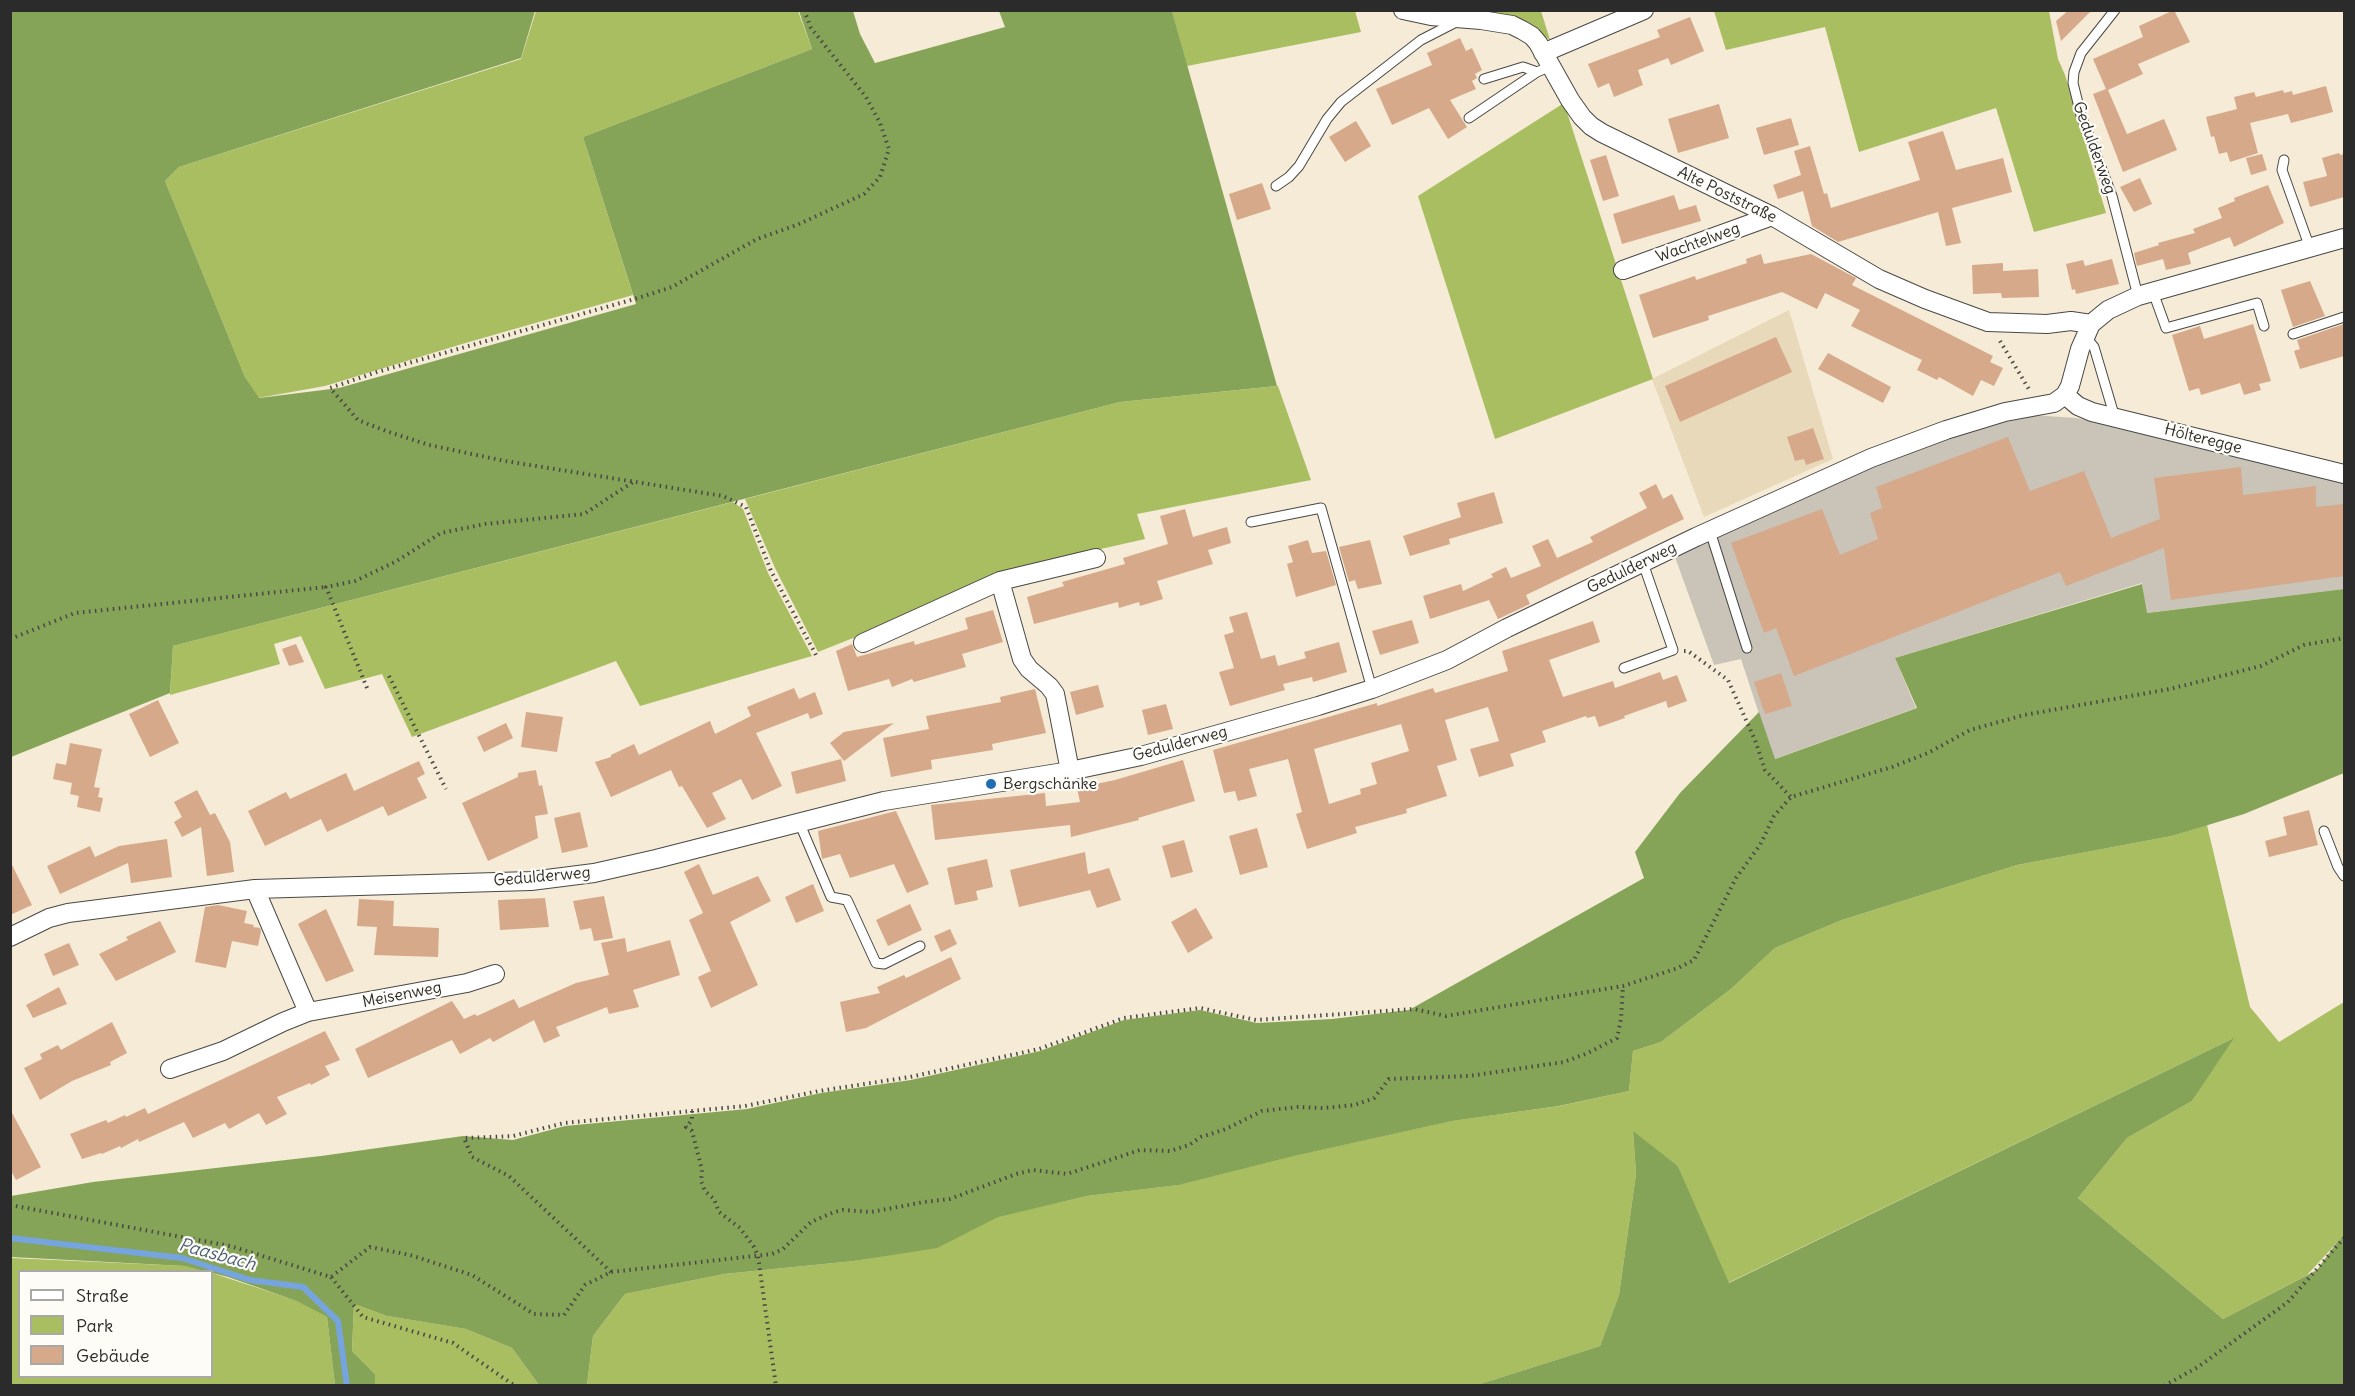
<!DOCTYPE html>
<html>
<head>
<meta charset="utf-8">
<style>
  body { margin:0 }
  #map { position:relative; width:2355px; height:1396px; overflow:hidden; background:#f5ebd6; font-family:Delius,sans-serif }
  canvas { display:block }
  .frame { position:absolute; inset:0; border:12px solid #2b2b2b; pointer-events:none }
  .legend { position:absolute; left:18px; top:1270px; width:195px; height:108px; box-sizing:border-box; background:#fdfcf7; border:2px solid #a9a8a5; margin:0; padding:8px 10px; list-style:none; font-size:18px; color:#2b2b2b }
  .legend li { display:flex; align-items:center; gap:12px; height:30px }
  .legend b { width:30px; border:2px solid #a9a8a5 }
</style>
</head>
<body>
<div id="map">
<canvas width="2355" height="1396"></canvas>
<div class="frame"></div>
<ul class="legend">
<li><b style="height:8px;background:#fff"></b>Straße</li>
<li><b style="height:16px;background:#a9bd61"></b>Park</li>
<li><b style="height:16px;background:#d6a98a"></b>Gebäude</li>
</ul>
</div>
<script>
const context = document.querySelector('canvas').getContext('2d');
context.lineJoin = 'round';
function fill(path, color) { context.fillStyle = color; context.fill(path, 'evenodd'); }
const shape = rows => new Path2D(rows.map(r => 'M' + r).join(''));
function strokePath(path, color, width, dash) { context.strokeStyle = color; context.lineWidth = width; context.lineCap = dash ? 'butt' : 'round'; context.setLineDash(dash || []); context.stroke(path); }
function write(font, color, halo, rows, align = 'center') {
  context.font = font + ' Delius,sans-serif'; context.lineWidth = 4.5; context.setLineDash([]); context.textBaseline = 'middle'; context.strokeStyle = halo; context.fillStyle = color; for (const [text, x, y, turn = 0] of rows) {
    context.save(); context.translate(x, y); context.rotate((+turn || 0) * Math.PI / 180); context.textAlign = isNaN(turn) ? turn : align; if (halo) context.strokeText(text, 0, 0); context.fillText(text, 0, 0); context.restore();
  }
}
fill(shape([
  [1789,310,1833,459,1704,517,1652,379]
]), '#e8d9ba');
fill(shape([
  [2032,415,2076,418,2118,426,2344,482,2344,589,2146,613,2142,583,1895,658,1916,708,1774,759,1741,659,1714,665,1675,557,1745,522,1868,466,1966,433]
]), '#c9c3b8');
fill(shape([
  [536,11,798,11,812,49,583,137,633,295,462,344,325,386,258,398,245,377,165,181,179,167,521,59],
  [1172,11,1355,11,1361,32,1187,66],
  [1452,11,1541,11,1550,40,1524,22],
  [1714,11,2049,11,2058,59,2065,75,2106,213,2034,232,1996,108,1859,152,1825,27,1726,50],
  [1564,103,1653,379,1495,439,1418,196],
  [1278,386,1311,480,1137,514,1145,539,999,572,855,641,853,638,818,652,775,568,745,499,1120,402],
  [733,502,743,509,768,573,812,656,640,706,616,661,412,737,382,674,325,689,301,636,274,644,280,664,170,695,173,646],
  [2207,825,2250,1007,2279,1042,2344,1002,2344,1235,2307,1275,2223,1319,2078,1198,2127,1138,2192,1101,2232,1039,1728,1283,1678,1166,1633,1132,1636,1174,1619,1295,1600,1346,1477,1385,587,1386,593,1336,625,1294,724,1274,854,1261,936,1247,998,1216,1087,1196,1178,1185,1293,1156,1451,1121,1560,1106,1629,1091,1633,1051,1661,1042,1731,989,1775,948,1842,920,2017,865,2172,836],
  [10,1258,186,1266,208,1271,20,1272,20,1376,212,1376,212,1273,298,1301,327,1317,335,1385,11,1385],
  [354,1304,387,1316,466,1329,512,1348,539,1385,375,1385,375,1374,352,1351]
]), '#a9bd61');
fill(shape([
  [11,10,535,11,521,58,179,167,165,181,245,377,259,398,339,388,636,304,583,137,812,49,799,11,853,11,860,34,875,63,1005,27,999,11,1172,11,1277,386,1120,402,173,646,170,693,11,757],
  [2142,584,2147,613,2344,589,2344,773,2244,814,2172,836,2017,865,1842,920,1775,948,1731,989,1661,1042,1633,1051,1629,1091,1559,1106,1452,1121,1294,1156,1179,1185,1087,1196,998,1217,937,1248,854,1261,724,1274,625,1294,593,1336,587,1385,539,1385,512,1348,466,1329,387,1316,354,1304,352,1351,375,1374,375,1385,335,1385,327,1317,297,1301,228,1277,185,1266,11,1257,11,1196,93,1182,321,1156,463,1136,513,1140,565,1126,747,1109,821,1093,911,1080,1040,1051,1124,1020,1200,1010,1257,1023,1332,1019,1409,1010,1644,878,1635,852,1680,793,1759,712,1775,759,1917,708,1895,658],
  [2234,1038,2192,1101,2127,1138,2078,1198,2223,1319,2317,1270,2335,1245,2344,1235,2344,1385,1477,1385,1600,1346,1619,1295,1636,1174,1633,1131,1678,1166,1729,1283]
]), '#86a457');
strokePath(shape([
  [10,1238,182,1258,250,1280,303,1287,338,1321,347,1386]
]), '#75a4df', 6);
fill(shape([
  [2069,10,2092,10,2061,41,2056,21],
  [2174,10,2190,42,2138,64,2143,74,2108,90,2127,134,2164,119,2177,150,2123,172,2093,94,2106,89,2093,59,2143,37,2139,26],
  [1690,17,1704,51,1671,65,1668,58,1638,70,1643,85,1614,97,1609,83,1598,88,1588,64,1660,37,1657,30],
  [1460,38,1466,51,1472,48,1482,70,1475,74,1477,78,1472,81,1476,89,1450,100,1467,127,1448,139,1429,108,1392,125,1376,89,1432,65,1427,53],
  [2326,86,2333,112,2291,123,2288,114,2250,123,2258,153,2230,162,2227,152,2219,154,2214,136,2211,137,2206,117,2237,109,2234,97,2254,92,2256,97,2283,90,2284,93,2292,91,2293,95],
  [1719,104,1729,138,1678,153,1668,119],
  [1791,118,1799,145,1764,155,1756,128],
  [1356,121,1371,146,1345,162,1329,137],
  [1943,131,1956,170,2003,158,2012,192,1952,208,1961,243,1946,246,1938,212,1838,242,1812,226,1803,191,1778,199,1773,185,1801,175,1794,151,1810,146,1824,194,1827,193,1831,208,1920,180,1908,142],
  [2339,153,2340,155,2344,154,2344,197,2310,207,2303,182,2327,176,2322,158],
  [2262,154,2267,170,2251,175,2246,158],
  [1606,155,1619,196,1603,201,1590,160],
  [2140,178,2152,204,2134,212,2120,187],
  [1262,183,1271,209,1237,220,1229,194],
  [2268,185,2284,223,2234,247,2230,237,2188,253,2191,264,2166,270,2163,259,2137,266,2134,253,2159,245,2158,243,2195,233,2193,229,2222,218,2218,208,2235,201,2234,198],
  [1674,195,1679,210,1696,205,1701,221,1622,244,1613,214],
  [1761,254,1764,264,1811,254,1856,278,1852,285,1993,356,1990,362,2003,368,1994,386,1981,380,1973,396,1939,377,1937,380,1917,370,1922,360,1851,326,1860,310,1825,293,1817,309,1782,292,1708,316,1709,320,1653,338,1639,295,1695,276,1696,280,1747,263,1746,259],
  [2112,259,2119,284,2076,294,2075,289,2072,290,2066,264,2083,260,2085,266],
  [2003,263,2003,271,2038,269,2039,297,2002,298,2001,293,1973,294,1972,265],
  [2310,281,2325,316,2293,327,2281,290],
  [2253,324,2271,381,2259,384,2261,390,2244,395,2240,383,2201,395,2199,388,2189,391,2172,335,2200,326,2204,339],
  [2344,324,2344,356,2300,369,2294,351,2300,349,2297,340],
  [1776,337,1792,372,1680,422,1665,386],
  [1828,353,1891,387,1883,403,1818,369],
  [1813,428,1824,459,1806,465,1804,459,1795,461,1787,437],
  [2008,437,2030,491,2084,471,2111,538,2160,519,2154,478,2241,467,2243,495,2316,486,2316,507,2344,504,2344,576,2171,600,2164,548,2066,586,2060,572,1794,676,1776,628,1764,633,1731,543,1822,509,1840,555,1878,539,1870,513,1882,508,1876,487],
  [1656,484,1663,499,1672,494,1684,519,1526,595,1530,604,1498,619,1489,600,1430,619,1423,596,1461,584,1463,591,1493,577,1491,574,1506,567,1511,578,1541,566,1532,546,1548,539,1557,558,1593,542,1590,537,1647,508,1639,493],
  [1494,492,1503,523,1449,539,1450,544,1410,556,1403,536,1461,517,1457,503],
  [1185,509,1193,537,1227,527,1231,543,1208,550,1213,564,1157,581,1163,599,1140,606,1139,602,1119,608,1118,602,1034,624,1027,597,1064,586,1062,582,1125,564,1123,558,1168,544,1160,516],
  [1308,540,1312,553,1326,551,1336,585,1296,597,1287,564,1293,562,1288,546],
  [1370,540,1382,584,1358,589,1355,580,1349,582,1339,547],
  [993,610,1003,642,962,654,966,667,914,682,912,679,892,687,889,679,848,691,836,651,852,644,857,657,914,641,915,645,968,629,965,618],
  [1247,612,1261,659,1275,655,1278,666,1306,658,1304,652,1339,642,1347,672,1313,682,1312,677,1283,684,1285,690,1230,706,1219,672,1234,668,1224,635,1234,632,1229,617],
  [1412,620,1419,643,1380,655,1372,631],
  [1593,621,1600,642,1549,660,1563,697,1613,681,1615,688,1660,672,1663,680,1677,675,1687,701,1668,708,1666,701,1624,716,1625,718,1599,727,1595,716,1587,718,1586,716,1542,731,1546,742,1510,754,1514,766,1479,777,1470,749,1499,741,1488,707,1445,720,1457,760,1437,766,1447,796,1406,809,1407,813,1355,827,1357,833,1307,849,1296,814,1302,812,1288,759,1249,769,1257,796,1238,801,1235,791,1224,793,1213,750,1377,703,1377,706,1433,688,1435,693,1508,671,1502,651],
  [1401,724,1409,751,1371,763,1377,784,1360,789,1361,794,1329,804,1314,749],
  [296,644,304,662,289,666,282,649],
  [1781,673,1792,706,1765,714,1754,682],
  [1098,685,1104,707,1076,715,1070,692],
  [794,688,799,699,815,692,823,714,810,719,808,713,756,733,782,786,752,800,741,779,712,793,726,819,707,828,682,786,679,787,671,770,611,797,595,762,611,757,611,755,634,744,639,755,710,721,715,734,751,716,747,707],
  [1035,689,1046,733,992,744,993,750,931,760,932,769,891,777,883,738,929,729,926,716,1001,702,1000,697],
  [158,700,179,743,150,757,129,714],
  [1166,704,1173,729,1148,735,1142,710],
  [526,712,563,717,557,752,521,747],
  [506,723,513,738,484,752,477,737],
  [894,723,844,761,830,743,844,732],
  [70,743,102,749,94,787,100,788,98,797,103,798,100,812,77,807,79,796,70,794,72,783,53,779,56,763,66,765],
  [841,759,846,781,796,794,791,772],
  [1183,760,1195,801,1138,818,1139,820,1071,837,1070,825,935,840,931,805,1045,793,1046,806,1080,802,1077,788,1115,780],
  [419,761,425,774,417,778,427,798,388,816,383,806,327,832,321,819,265,846,248,811,286,792,290,799,346,773,354,791],
  [536,770,539,786,542,785,548,814,535,816,538,838,488,861,462,803,518,777,518,773],
  [197,790,210,815,215,813,230,842,234,872,207,876,201,827,182,837,174,822,182,817,174,802],
  [2309,810,2318,845,2269,857,2265,841,2287,835,2283,817],
  [896,811,929,884,907,893,894,864,850,878,840,854,822,859,818,831],
  [580,812,588,847,562,853,554,818],
  [1257,828,1268,867,1240,875,1229,836],
  [167,839,172,877,131,883,128,863,60,894,47,866,90,846,95,857,119,846],
  [1184,840,1193,872,1171,878,1162,846],
  [1085,852,1088,874,1109,868,1121,900,1097,908,1090,890,1019,907,1010,870],
  [987,859,993,887,976,891,978,900,955,905,947,868],
  [10,861,32,905,10,915],
  [699,864,713,895,758,876,771,901,730,922,758,985,711,1008,698,977,711,971,689,920,703,913,684,872],
  [813,884,824,911,796,923,785,897],
  [604,896,613,938,594,941,591,928,580,930,573,901],
  [545,898,549,927,500,930,498,900],
  [359,899,394,901,393,926,439,928,438,957,374,955,377,927,357,926],
  [910,904,922,930,888,946,876,920],
  [218,905,247,911,244,923,254,925,253,927,260,928,261,931,258,946,232,941,226,968,195,962,205,907],
  [1196,908,1213,938,1188,953,1171,922],
  [326,909,354,971,326,982,298,924],
  [160,921,176,952,116,981,99,954,128,940,126,937],
  [950,929,957,944,941,952,934,936],
  [625,938,627,952,670,940,680,975,633,990,639,1007,609,1014,607,1007,556,1027,560,1036,544,1043,534,1020,493,1042,490,1038,460,1054,452,1040,368,1078,355,1049,452,1001,464,1019,475,1014,477,1016,514,999,519,1008,576,983,609,975,601,943],
  [69,943,79,965,53,976,44,954],
  [951,957,961,979,866,1028,846,1032,840,1002,880,993,877,987,904,975,906,978],
  [59,987,67,1004,33,1018,26,1005],
  [112,1022,127,1053,110,1062,111,1065,72,1081,40,1100,24,1068,42,1059,40,1054,58,1045,61,1050],
  [325,1031,340,1060,325,1066,330,1075,311,1085,310,1083,277,1097,287,1114,266,1125,259,1113,229,1129,225,1123,193,1138,184,1122,139,1142,138,1139,121,1148,120,1146,102,1154,101,1153,82,1159,70,1134,106,1120,108,1123,125,1115,126,1117,145,1108,148,1114],
  [10,1109,41,1167,16,1180,10,1169]
]), '#d6a98a');
const lane = shape([
  [2115,10,2081,53,2074,72,2073,83,2081,115,2112,196,2138,296],
  [1484,79,1523,67,1537,72],
  [1469,118,1537,72,1551,66],
  [2284,160,2282,170,2310,248],
  [1276,186,1289,177,1299,166,1327,119,1341,102,1421,40,1458,21],
  [2153,292,2166,328,2257,303,2264,326],
  [2293,334,2344,317],
  [2085,336,2094,347,2115,418],
  [1251,522,1321,508,1372,689],
  [1710,531,1747,648],
  [1624,668,1673,650,1643,563],
  [799,822,831,897,847,900,876,963,884,964,920,946],
  [2324,831,2338,867,2344,876]
]);
const street = shape([
  [1403,10,1431,16,1481,20,1512,25,1522,30,1532,36,1538,43,1570,100,1582,117,1591,126,1602,133,1772,216,1879,279,1925,299,1988,322,2047,324,2071,321,2091,324],
  [1543,53,1644,10],
  [1623,270,1772,216],
  [2065,395,2078,406,2092,412,2344,474],
  [1000,581,1022,659,1029,669,1049,686,1055,694,1070,771],
  [863,643,1000,581,1096,558],
  [255,889,308,1012],
  [10,937,49,918,68,913,255,889,531,881,594,873,656,859,884,801,1070,771,1141,756,1318,706,1372,689,1447,660,1507,628,1696,537,1871,458,1946,430,2005,412,2054,403,2065,395,2070,386,2080,349,2091,324,2108,310,2138,296,2344,238],
  [170,1069,223,1051,283,1022,308,1012,467,983,495,974]
]);
strokePath(lane, '#494845', 11);
strokePath(street, '#494845', 20);
strokePath(shape([
  [804,10,811,28,866,97,880,123,889,149,880,177,864,194,797,225,757,239,672,287,638,298,377,372,330,388,358,420,386,431,429,445,505,461,723,496,746,507,771,571,817,657],
  [2000,341,2030,391],
  [10,639,75,613,326,587],
  [1684,651,1688,651,1728,680,1755,740,1765,770,1791,797],
  [389,676,446,789],
  [367,688,326,587,355,581,395,562,441,533,485,524,584,514,633,482],
  [692,1111,692,1120,686,1127,692,1131,702,1170,701,1181,705,1191,714,1199,719,1212,740,1228,754,1247,758,1256,776,1386],
  [10,1205,230,1246,331,1277,370,1247,410,1255,472,1275,534,1314,564,1315,585,1285,611,1272,772,1254,783,1249,811,1222,834,1212,843,1210,871,1212,924,1202,950,1199,1016,1174,1033,1170,1067,1174,1140,1150,1170,1151,1189,1145,1201,1137,1226,1129,1262,1111,1298,1107,1324,1108,1355,1105,1374,1098,1389,1079,1469,1076,1564,1062,1588,1053,1617,1038,1621,1019,1623,986],
  [611,1272,509,1176,472,1157,464,1138,513,1136,564,1123,745,1106,819,1091,910,1077,1039,1049,1124,1018,1200,1008,1256,1020,1414,1009,1446,1016,1623,986,1678,968,1694,960,1736,878,1760,845,1774,816,1791,797,1892,767,1928,753,1970,730,2024,715,2170,689,2261,666,2304,645,2344,638],
  [331,1277,363,1317,453,1343,515,1386],
  [2164,1386,2198,1367,2288,1302,2344,1238]
]), '#494845', 4, [1.5, 4.5]);
strokePath(lane, '#fff', 9);
strokePath(street, '#fff', 18);
for (const [x, y, r, color] of [
  [991,784,6,"#1f6fb2"]
]) { const dot = new Path2D(); dot.arc(x, y, r, 0, 2 * Math.PI); context.fillStyle = color; context.fill(dot); strokePath(dot, '#fdfcf7', 2); }
write('16px', '#2b2b2b', '#fdfcf7', [
  ["Gedulderweg",2094,148,70],
  ["Alte Poststraße",1727,195,26],
  ["Wachtelweg",1698,243,-20],
  ["Hölteregge",2203,439,14],
  ["Gedulderweg",1632,568,-26],
  ["Gedulderweg",1180,744,-15],
  ["Gedulderweg",542,877,-5],
  ["Meisenweg",402,995,-11]
]);
write('16px', '#2b2b2b', '#fdfcf7', [
  ["Bergschänke",1003,784]
], 'left');
write('italic 18px', '#495b73', '#fdfcf7', [
  ["Paasbach",217,1255,15]
]);
</script>
</body>
</html>
